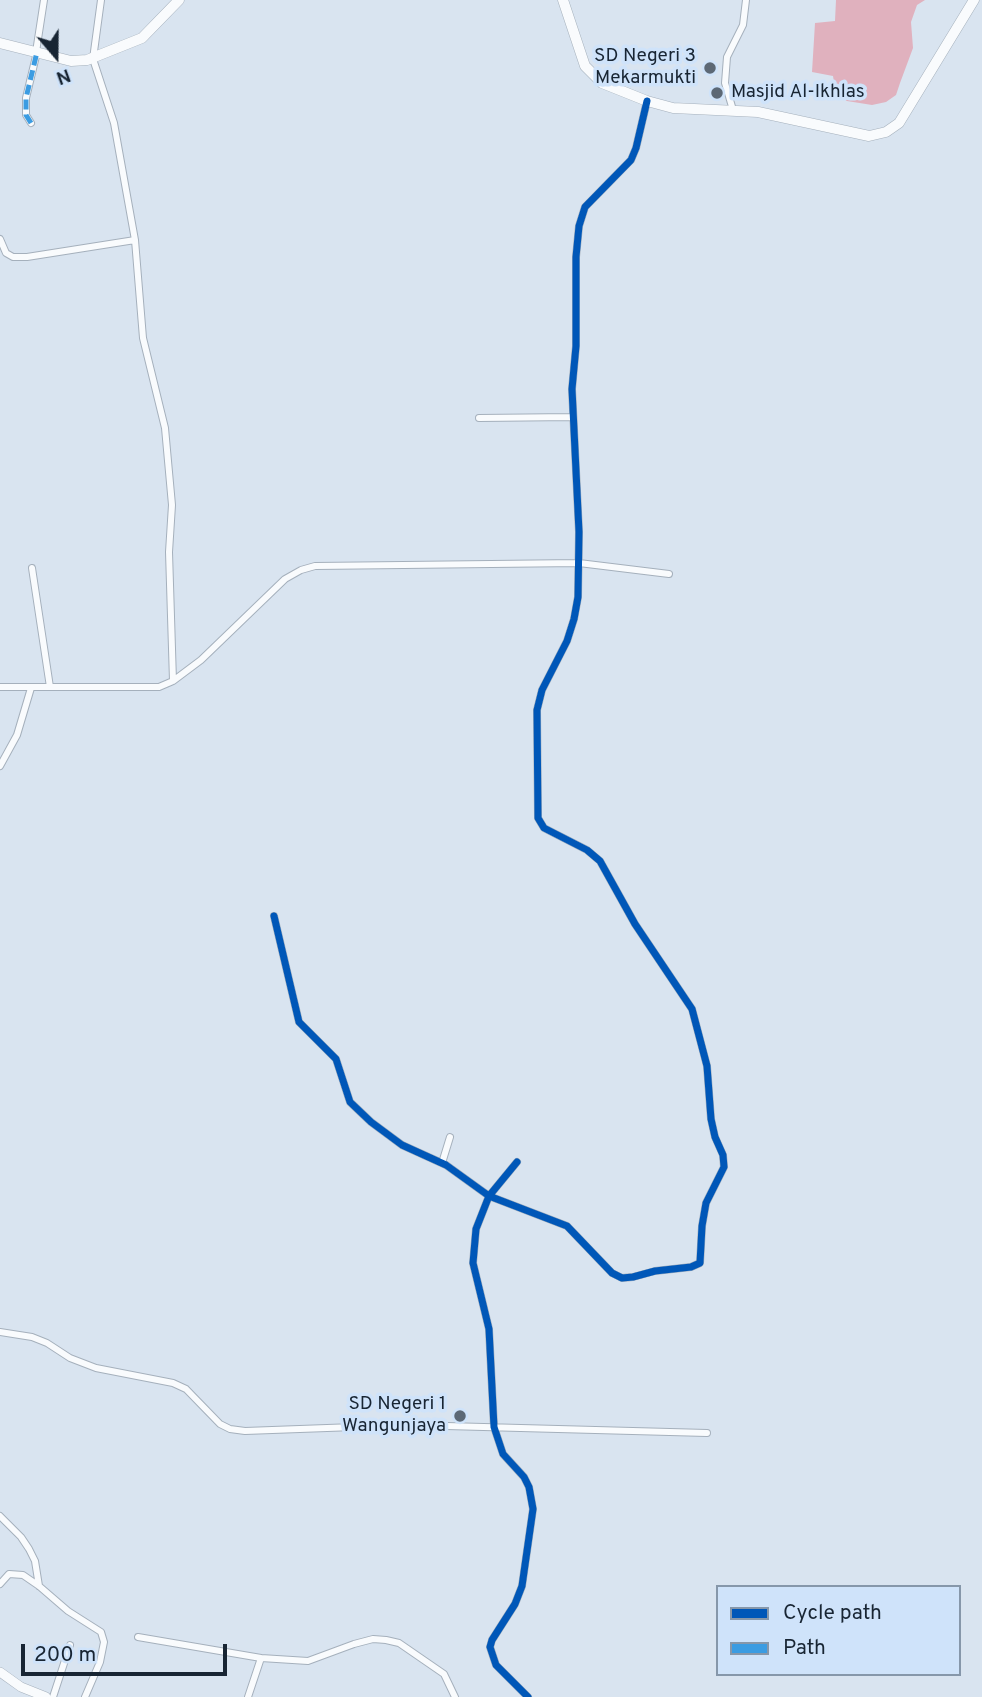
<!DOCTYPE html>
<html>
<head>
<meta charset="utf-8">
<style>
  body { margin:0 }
  #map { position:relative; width:982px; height:1697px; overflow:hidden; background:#d9e4f0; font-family:Overpass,sans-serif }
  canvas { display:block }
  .legend { position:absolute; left:716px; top:1585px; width:245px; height:91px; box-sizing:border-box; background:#cfe3fa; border:2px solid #8697aa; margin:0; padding:9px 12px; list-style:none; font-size:21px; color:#182533 }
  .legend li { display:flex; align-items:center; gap:14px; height:35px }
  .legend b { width:35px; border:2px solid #8697aa }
  .north { position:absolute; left:21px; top:21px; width:70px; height:70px; -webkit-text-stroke:5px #cfe3fa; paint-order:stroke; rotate:160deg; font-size:19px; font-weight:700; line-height:28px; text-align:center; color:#182533 }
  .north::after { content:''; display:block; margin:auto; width:24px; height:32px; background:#182533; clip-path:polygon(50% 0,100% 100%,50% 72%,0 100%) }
  .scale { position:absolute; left:21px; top:1644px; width:206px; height:32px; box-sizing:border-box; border:4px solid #182533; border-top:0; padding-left:9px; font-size:21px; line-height:24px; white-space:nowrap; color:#182533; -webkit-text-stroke:5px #cfe3fa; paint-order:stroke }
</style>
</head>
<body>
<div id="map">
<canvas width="982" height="1697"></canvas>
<ul class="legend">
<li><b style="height:9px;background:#0057b8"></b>Cycle path</li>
<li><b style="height:9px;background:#3b9ce2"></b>Path</li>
</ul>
<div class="north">N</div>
<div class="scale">200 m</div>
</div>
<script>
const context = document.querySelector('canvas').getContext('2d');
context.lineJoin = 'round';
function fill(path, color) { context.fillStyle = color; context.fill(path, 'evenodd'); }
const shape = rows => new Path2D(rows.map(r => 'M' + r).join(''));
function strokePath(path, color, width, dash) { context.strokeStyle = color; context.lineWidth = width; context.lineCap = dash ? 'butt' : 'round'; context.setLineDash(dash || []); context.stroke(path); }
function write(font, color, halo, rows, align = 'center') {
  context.font = font + ' Overpass,sans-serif'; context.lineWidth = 7; context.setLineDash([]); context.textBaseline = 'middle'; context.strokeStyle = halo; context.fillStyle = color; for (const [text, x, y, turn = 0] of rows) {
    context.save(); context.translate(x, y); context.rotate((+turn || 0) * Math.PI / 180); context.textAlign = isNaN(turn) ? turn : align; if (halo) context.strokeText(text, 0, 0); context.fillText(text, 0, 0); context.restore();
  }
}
fill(shape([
  [836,0,925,0,917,5,911,22,913,48,900,83,896,95,886,102,872,105,847,101,836,94,833,76,812,72,815,23,835,21]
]), '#e0b1be');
const minor = shape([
  [101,0,93,59,114,123,135,240,143,338,165,428,172,505,169,552,173,681],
  [36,52,44,0],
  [733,110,725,83,727,57,743,25,746,0],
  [31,123,26,115,26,98,37,52],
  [0,239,6,253,13,257,27,257,135,240],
  [479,418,572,417],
  [32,568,50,687],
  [0,687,159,687,173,681,201,660,285,579,301,570,315,566,579,563,669,574],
  [0,766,17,735,31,688],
  [274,916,299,1022,336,1059,350,1102,371,1122,402,1145,446,1165,489,1196,476,1229,473,1263,489,1329,494,1427,503,1454,524,1477,529,1487,533,1509,522,1586,515,1604,492,1640,490,1647,496,1665,528,1697],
  [517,1162,489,1196,567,1226,612,1273,622,1278,633,1277,655,1271,691,1267,700,1263,702,1226,706,1203,724,1167,723,1155,715,1137,711,1119,707,1066,692,1009,635,924,600,861,587,850,544,828,538,818,537,710,542,690,567,641,574,619,578,597,579,532,572,389,576,346,576,257,579,226,585,207,631,160,636,148,647,101],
  [442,1163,450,1137],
  [0,1332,32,1337,47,1343,70,1358,96,1368,173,1383,186,1389,220,1424,230,1429,245,1431,409,1425,707,1433],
  [0,1516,21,1537,29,1549,35,1561,39,1586],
  [0,1584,9,1574,23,1575,39,1586,68,1611,101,1632,104,1642,100,1662,85,1697],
  [138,1637,261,1658,248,1697],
  [261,1658,308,1661,354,1644,373,1639,386,1640,399,1643,444,1674,455,1697],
  [53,1697,70,1645]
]);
const secondary = shape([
  [0,1672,21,1687,46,1697]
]);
const trunk = shape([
  [563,0,585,66,602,83,647,101,673,108,758,112,869,136,886,132,899,123,974,0],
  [0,43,71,61,87,60,142,38,179,0]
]);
strokePath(minor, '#a5b0bc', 8);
strokePath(secondary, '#a5b0bc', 10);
strokePath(trunk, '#a5b0bc', 11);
strokePath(minor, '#f9fbfd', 6);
strokePath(secondary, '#f9fbfd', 9);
strokePath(trunk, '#f9fbfd', 10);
strokePath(shape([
  [31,123,26,115,26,98,37,52]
]), '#3b9ce2', 5, [10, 5]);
strokePath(shape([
  [274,916,299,1022,336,1059,350,1102,371,1122,402,1145,446,1165,489,1196,476,1229,473,1263,489,1329,494,1427,503,1454,524,1477,529,1487,533,1509,522,1586,515,1604,492,1640,490,1647,496,1665,528,1697],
  [517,1162,489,1196,567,1226,612,1273,622,1278,633,1277,655,1271,691,1267,700,1263,702,1226,706,1203,724,1167,723,1155,715,1137,711,1119,707,1066,692,1009,635,924,600,861,587,850,544,828,538,818,537,710,542,690,567,641,574,619,578,597,579,532,572,389,576,346,576,257,579,226,585,207,631,160,636,148,647,101]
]), '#0057b8', 7);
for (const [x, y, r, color] of [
  [710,68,7,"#5c6875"],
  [717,93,7,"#5c6875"],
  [460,1416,7,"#5c6875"]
]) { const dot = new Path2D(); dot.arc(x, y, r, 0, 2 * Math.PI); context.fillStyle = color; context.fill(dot); strokePath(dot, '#cfe3fa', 2.5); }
write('19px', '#182533', '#cfe3fa', [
  ["SD Negeri 3",696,57],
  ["Mekarmukti",696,79],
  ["Masjid Al-Ikhlas",731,93,"left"],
  ["SD Negeri 1",446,1405],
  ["Wangunjaya",446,1427]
], 'right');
</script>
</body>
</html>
